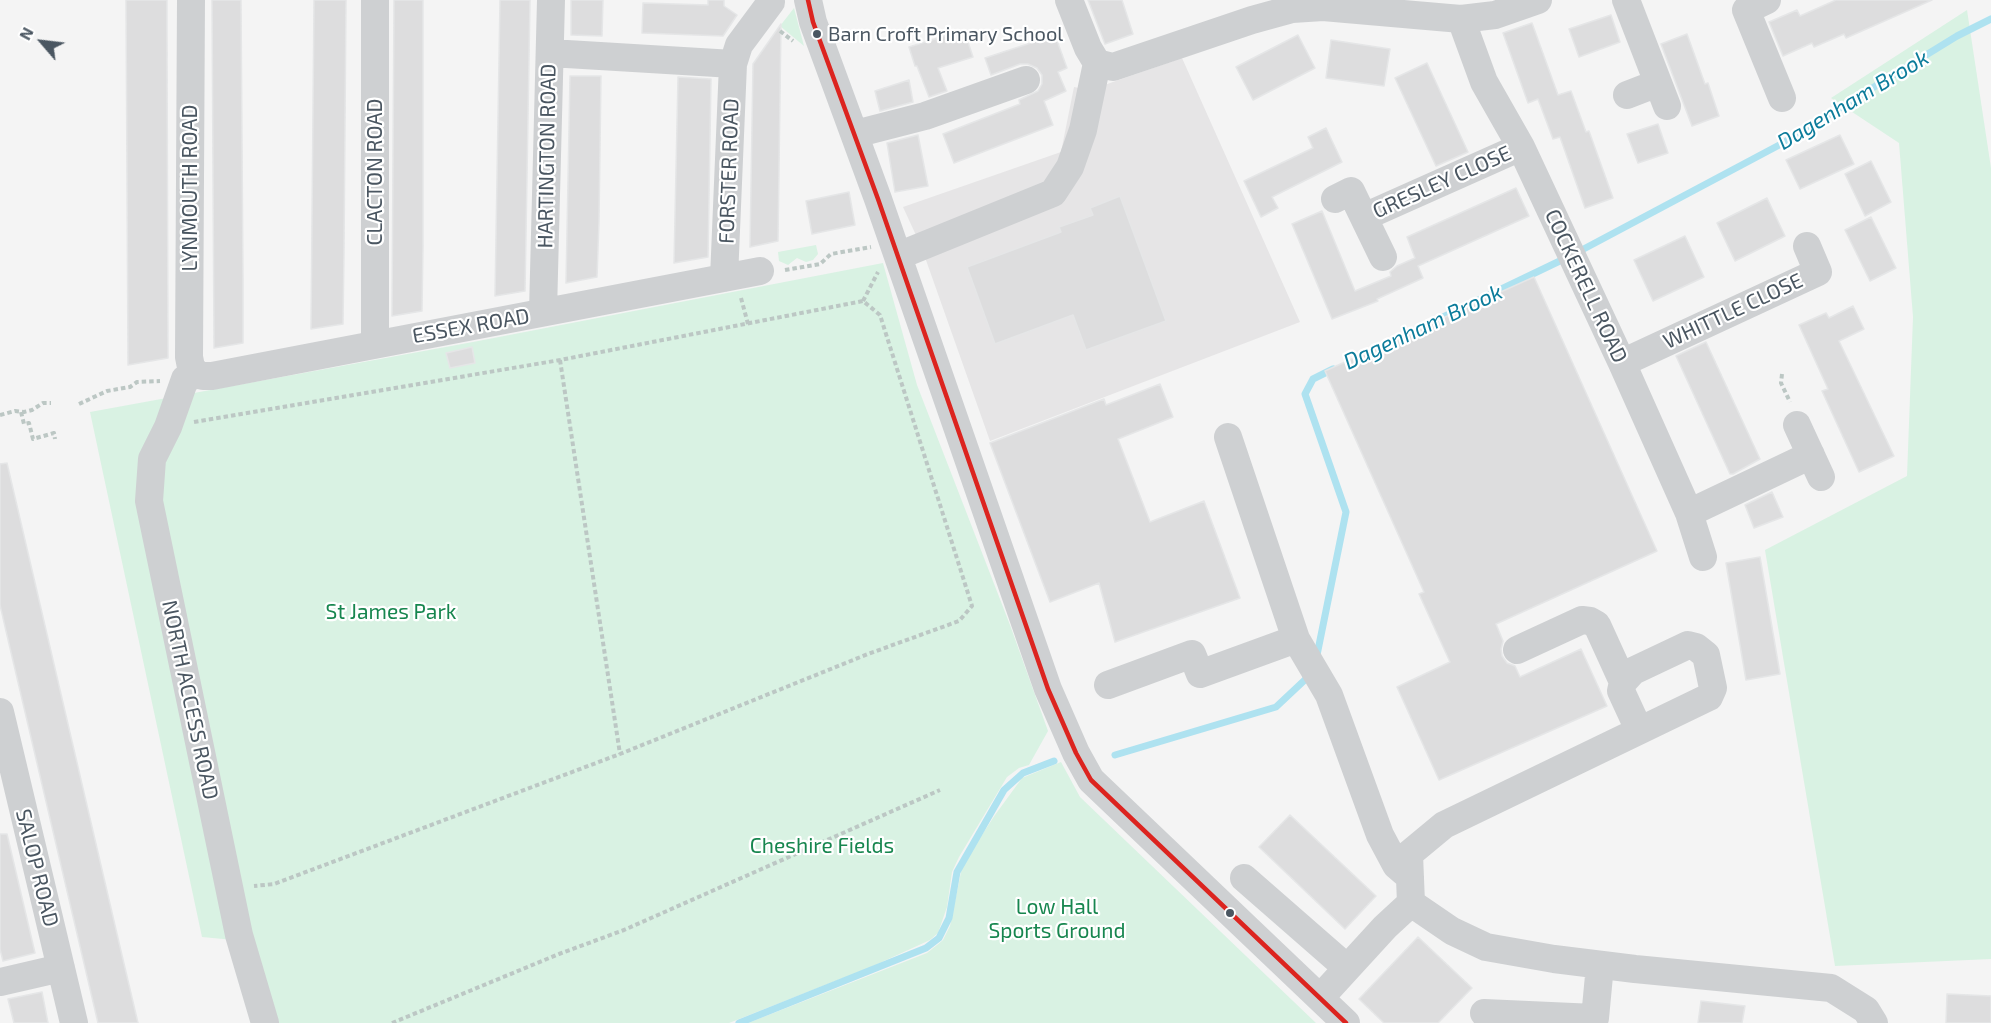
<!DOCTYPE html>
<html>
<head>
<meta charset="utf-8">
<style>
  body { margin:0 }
  #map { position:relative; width:1991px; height:1023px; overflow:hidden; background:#f4f4f4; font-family:"Exo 2",sans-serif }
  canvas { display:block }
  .north { position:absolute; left:12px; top:12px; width:60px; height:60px; -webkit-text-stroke:4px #fff; paint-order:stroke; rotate:298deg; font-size:16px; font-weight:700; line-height:24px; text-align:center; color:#4a5661 }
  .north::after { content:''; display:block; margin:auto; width:21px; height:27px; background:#4a5661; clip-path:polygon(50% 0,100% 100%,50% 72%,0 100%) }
</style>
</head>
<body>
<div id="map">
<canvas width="1991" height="1023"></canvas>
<div class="north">N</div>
</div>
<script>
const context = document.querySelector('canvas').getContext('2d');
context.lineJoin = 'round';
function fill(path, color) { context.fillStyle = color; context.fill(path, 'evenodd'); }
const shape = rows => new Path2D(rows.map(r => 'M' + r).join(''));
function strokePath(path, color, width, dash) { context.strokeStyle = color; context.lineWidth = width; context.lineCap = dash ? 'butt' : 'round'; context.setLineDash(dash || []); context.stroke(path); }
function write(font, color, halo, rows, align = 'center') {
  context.font = font + ' "Exo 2",sans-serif'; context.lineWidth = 4.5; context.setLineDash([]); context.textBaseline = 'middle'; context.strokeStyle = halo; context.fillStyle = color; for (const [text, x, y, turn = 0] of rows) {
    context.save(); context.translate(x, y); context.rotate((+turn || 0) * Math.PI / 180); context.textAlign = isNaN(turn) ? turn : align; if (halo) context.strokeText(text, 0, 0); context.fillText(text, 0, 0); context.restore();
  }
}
fill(shape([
  [1182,58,1300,322,990,441,921,246,903,207,1061,152,1074,87,1090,90]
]), '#e6e5e6');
fill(shape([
  [794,8,804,46,780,26],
  [1967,10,1991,168,1991,959,1835,966,1765,550,1907,476,1913,317,1899,143,1831,98],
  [816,245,818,254,813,260,806,262,797,258,788,265,779,261,778,252],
  [883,263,917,385,1010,625,1048,731,1029,765,1019,768,1007,777,959,857,952,872,947,907,938,933,930,940,871,967,729,1023,279,1023,255,942,202,937,90,412,473,342],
  [1061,762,1080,797,1316,1023,748,1023,927,953,937,945,943,940,950,926,961,872,966,859,995,815,1022,778]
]), '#d9f2e3');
strokePath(shape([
  [1578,252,1783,143,1957,36,1991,19],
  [1416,330,1566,258],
  [1317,655,1346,512,1305,394,1313,379,1333,369],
  [1115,755,1276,707,1309,676],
  [739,1023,926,948,939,938,949,918,957,872,1004,790,1023,773,1054,761]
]), '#aee2f0', 7);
const building = shape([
  [126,0,167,0,167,32,168,358,128,365,126,0],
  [212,0,241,0,243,278,243,343,214,348,212,0],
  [314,0,346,0,344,252,343,324,311,329,314,0],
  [394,0,423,0,423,245,422,311,392,316,394,0],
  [500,0,530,0,526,235,525,291,495,296,500,0],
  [571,0,603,0,602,36,571,35,571,0],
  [708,0,724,0,724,6,737,15,723,36,642,33,643,3,708,5,708,0],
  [1088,0,1122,0,1133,34,1105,44,1088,0],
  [1836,0,1932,0,1846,38,1844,34,1814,47,1812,43,1783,56,1769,22,1797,10,1800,16,1836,0],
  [1611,15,1620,42,1579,57,1569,29,1611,15],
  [1532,23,1558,95,1571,91,1586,132,1589,131,1613,198,1585,208,1560,137,1553,139,1538,99,1528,103,1503,33,1532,23],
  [781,24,778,241,750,247,753,64,781,24],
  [964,30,973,57,938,68,947,91,929,97,917,66,915,66,909,47,964,30],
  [1687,34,1705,84,1708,83,1719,116,1692,126,1661,44,1687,34],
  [1055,35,1067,68,1058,72,1066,91,1044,101,1053,125,954,163,943,134,1020,104,1019,100,1038,91,1042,84,1042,75,1037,68,1028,64,1020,64,991,75,985,58,1055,35],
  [1298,35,1315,68,1253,100,1236,67,1298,35],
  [1331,40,1390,49,1384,86,1326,78,1331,40],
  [1427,63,1468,152,1436,166,1395,78,1427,63],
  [570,76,601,76,599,221,597,277,566,283,570,76],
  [678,77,711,79,708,257,674,263,678,77],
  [909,80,913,102,880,111,875,91,909,80],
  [1658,124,1668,153,1638,163,1627,134,1658,124],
  [1326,128,1342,162,1272,197,1278,208,1261,217,1244,181,1313,148,1308,137,1326,128],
  [918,135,928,186,895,192,887,143,918,135],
  [1840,135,1854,164,1800,189,1786,160,1840,135],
  [1871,161,1891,202,1865,216,1845,174,1871,161],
  [1516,188,1529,216,1418,266,1423,278,1377,299,1378,301,1332,319,1292,224,1322,211,1355,291,1391,276,1390,272,1397,266,1415,258,1407,237,1516,188],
  [849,192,855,225,812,234,806,201,849,192],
  [1120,196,1166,321,1086,350,1073,315,995,344,967,267,1061,232,1059,227,1093,215,1090,208,1120,196],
  [1767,198,1785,236,1735,261,1717,223,1767,198],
  [1871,217,1896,268,1870,281,1845,230,1871,217],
  [1685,236,1704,277,1653,301,1634,260,1685,236],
  [1534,277,1657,551,1496,624,1503,641,1501,649,1502,656,1507,663,1515,666,1520,677,1581,649,1607,706,1439,780,1397,687,1450,662,1419,594,1424,592,1325,371,1534,277],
  [1853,306,1864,329,1839,341,1894,456,1859,472,1822,391,1828,389,1799,325,1826,313,1829,318,1853,306],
  [1706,342,1760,459,1733,474,1730,474,1676,356,1706,342],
  [472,347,475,363,450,368,446,353,472,347],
  [1160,384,1173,417,1118,439,1150,522,1204,501,1240,598,1115,642,1099,583,1050,602,990,443,1104,399,1106,405,1160,384],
  [7,463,121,951,138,1023,98,1023,6,631,0,605,0,464,7,463],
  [1772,492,1783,517,1754,528,1745,505,1772,492],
  [1760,557,1780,674,1746,680,1726,563,1760,557],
  [1290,815,1376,896,1345,929,1259,847,1290,815],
  [0,834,7,834,35,953,3,961,0,949,0,834],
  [1418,937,1472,988,1438,1023,1384,1023,1359,999,1418,937],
  [42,992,48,1023,14,1023,8,999,42,992],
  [1947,994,1991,996,1991,1023,1946,1023,1947,994],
  [1701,1001,1745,1006,1742,1023,1698,1023,1701,1001]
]);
fill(building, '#ddddde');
strokePath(building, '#e5e6e7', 1.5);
strokePath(shape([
  [780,31,793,41],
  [785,270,820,264,831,254,871,247],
  [741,298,748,324],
  [863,301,878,272],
  [560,360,620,754],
  [1782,374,1781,383,1790,402],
  [79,404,107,391,130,387,137,382,160,381],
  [21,412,24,424,29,423,33,439,54,433,55,439],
  [0,415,15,411,24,412,32,410,43,403,51,403],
  [194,422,560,360,863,301,880,315,972,606,959,621,868,654,620,754,274,884,254,886],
  [392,1023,559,954,624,930,940,790]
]), '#bcc7c4', 4, [4.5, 3]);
strokePath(shape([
  [191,0,189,357,191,367,197,374],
  [808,0,813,22,878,199,1048,689,1076,753,1091,780,1346,1023],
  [1069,0,1088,48,1097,63,1113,67,1252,20,1292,9,1323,7,1461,19,1495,15,1538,0],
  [1626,0,1667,106],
  [1767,0,1746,10,1782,98],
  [1461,19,1484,82,1521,147,1622,363,1689,513,1703,557],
  [550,53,733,64],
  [1627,95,1658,83],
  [855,134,925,116,1026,80],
  [1335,199,1351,191,1383,257],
  [1364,217,1521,147],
  [898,256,1053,193,1070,167,1083,130,1097,63],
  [724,278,733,64,739,45,771,2],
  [543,312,551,0],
  [375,343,375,0],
  [1622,363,1818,272,1807,246],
  [1797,425,1821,477],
  [1228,437,1296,639,1329,695,1380,835,1396,865,1410,877],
  [1689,513,1811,455],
  [1517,650,1582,620,1590,621,1597,625,1623,682],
  [1108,685,1192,654,1200,674,1296,639],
  [0,712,74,1023],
  [1244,878,1347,968],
  [1411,903,1409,854,1444,825,1709,697,1713,688,1706,655,1696,647,1688,645,1633,671,1623,682,1621,691,1639,730],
  [0,982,61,968],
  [1320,998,1385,927,1411,903,1452,931,1486,947,1554,959,1635,969,1831,988,1866,1010,1874,1023],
  [1484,1013,1595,1018,1600,965],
  [265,1023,239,935,149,501,152,459,168,427,185,379,197,374,203,376,212,376,760,271]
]), '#ced0d2', 28);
strokePath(shape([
  [808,0,813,22,878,199,1048,689,1076,753,1091,780,1346,1023]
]), '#dc241f', 4.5);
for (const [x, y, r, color] of [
  [817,34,5,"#4a5661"],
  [1230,913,5,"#4a5661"]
]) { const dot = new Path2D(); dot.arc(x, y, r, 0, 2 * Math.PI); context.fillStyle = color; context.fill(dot); strokePath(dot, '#fff', 2); }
write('20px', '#4a5661', '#fff', [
  ["Barn Croft Primary School",828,34]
], 'left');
write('21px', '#4a5661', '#fff', [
  ["HARTINGTON ROAD",547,156,-89],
  ["FORSTER ROAD",729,171,-88],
  ["CLACTON ROAD",375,172,-90],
  ["GRESLEY CLOSE",1442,182,-24],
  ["LYNMOUTH ROAD",190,188,-90],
  ["COCKERELL ROAD",1586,286,65],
  ["WHITTLE CLOSE",1733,311,-25],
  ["ESSEX ROAD",471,326,-10],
  ["NORTH ACCESS ROAD",190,700,78],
  ["SALOP ROAD",37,868,76]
]);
write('21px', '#17864f', '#fff', [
  ["St James Park",391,612],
  ["Cheshire Fields",822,846],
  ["Low Hall",1057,907],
  ["Sports Ground",1057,931]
]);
write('italic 22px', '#0c7c9b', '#fff', [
  ["Dagenham Brook",1853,100,-31],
  ["Dagenham Brook",1423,327,-25]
]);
</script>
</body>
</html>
